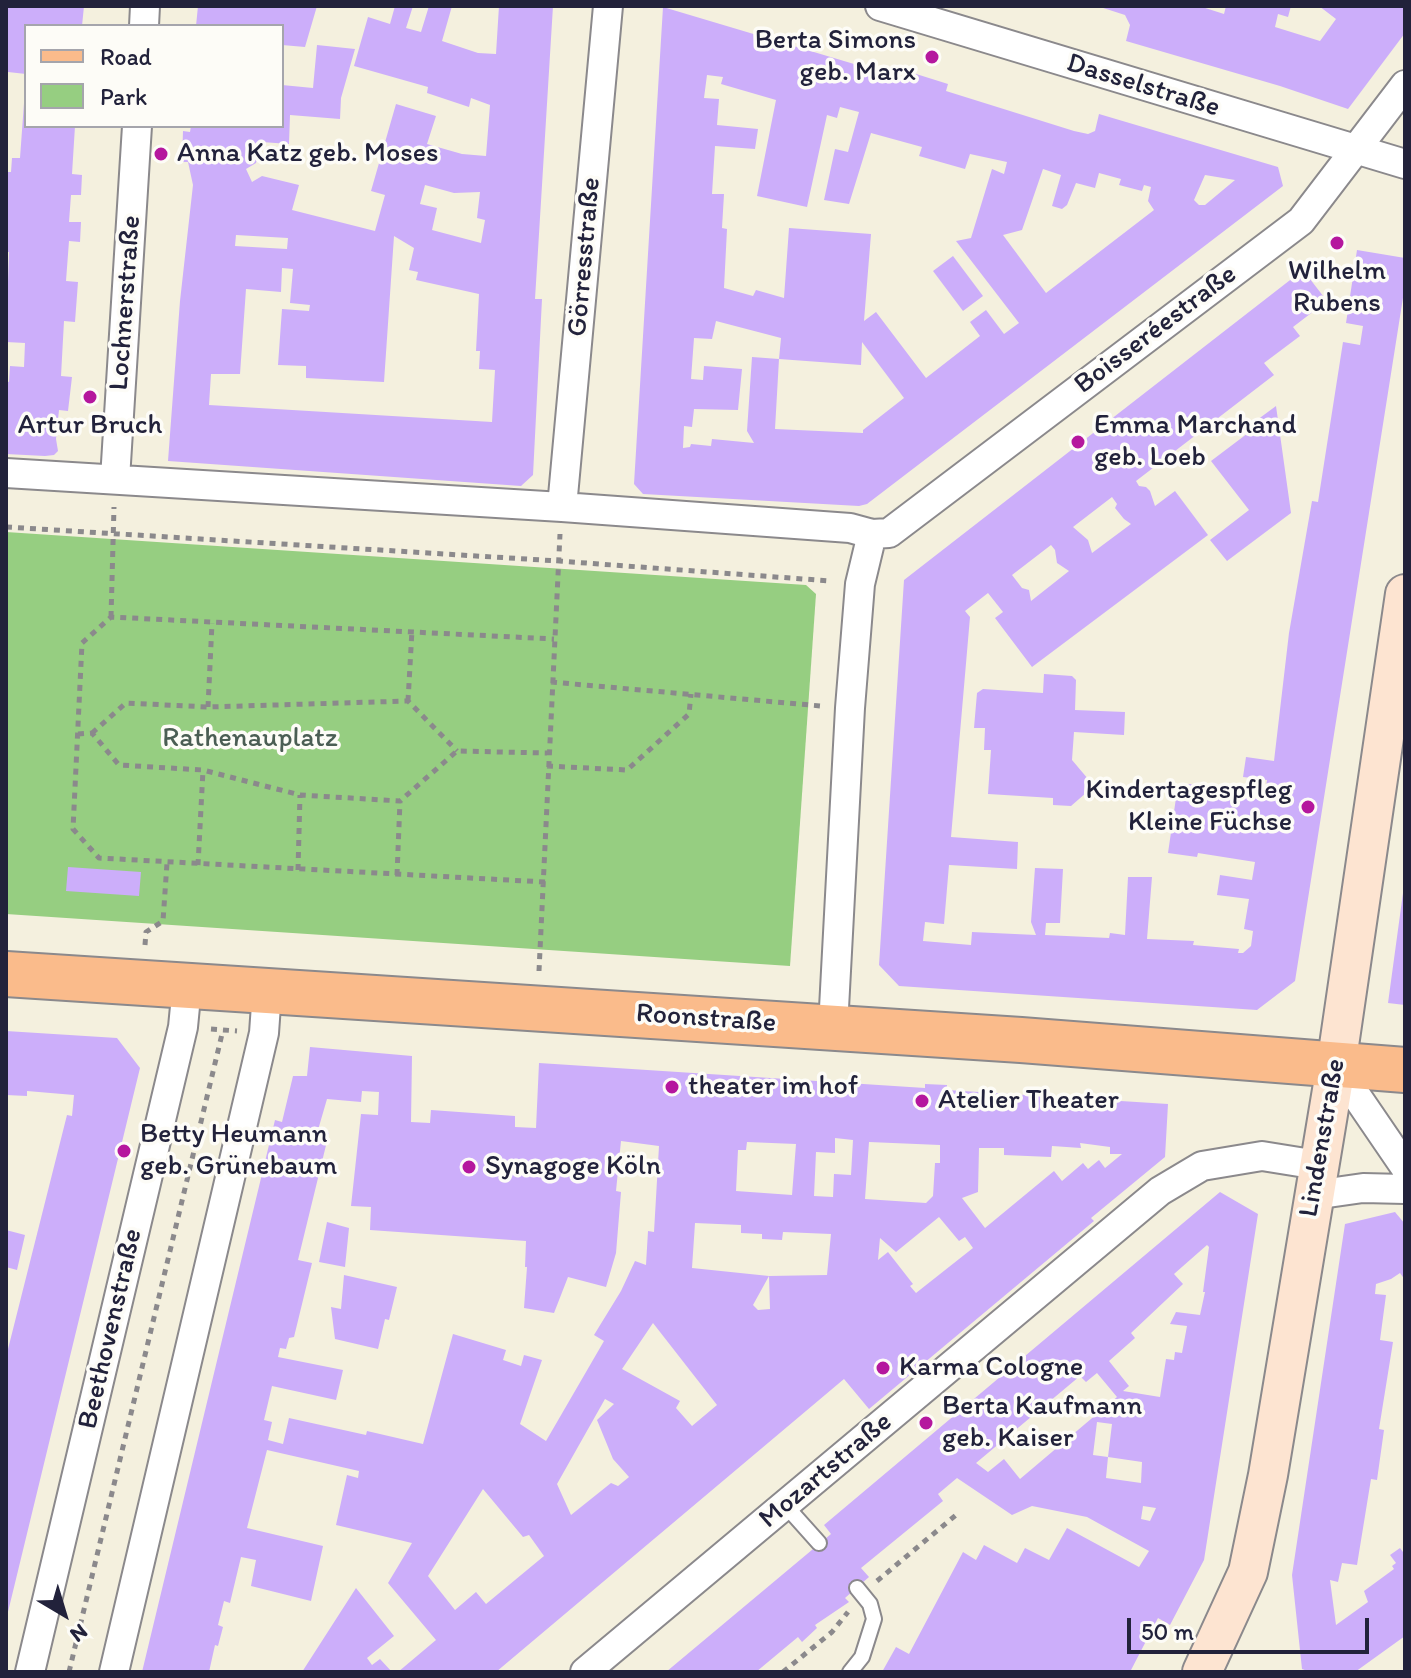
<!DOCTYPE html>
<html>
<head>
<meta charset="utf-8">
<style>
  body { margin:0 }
  #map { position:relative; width:1411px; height:1678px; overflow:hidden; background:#f4f0de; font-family:Itim,sans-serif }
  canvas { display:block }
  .frame { position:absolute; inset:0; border:8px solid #22223b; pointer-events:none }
  .legend { position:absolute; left:24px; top:24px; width:260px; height:104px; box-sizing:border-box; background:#fdfcf7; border:2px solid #a5a5ac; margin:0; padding:10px 14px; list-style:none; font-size:24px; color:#22223b }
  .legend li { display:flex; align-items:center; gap:16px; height:40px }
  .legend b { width:40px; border:2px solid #a5a5ac }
  .north { position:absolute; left:24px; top:1574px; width:80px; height:80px; -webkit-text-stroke:6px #fdfcf7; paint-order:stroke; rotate:142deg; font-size:22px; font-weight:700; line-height:32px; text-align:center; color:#22223b }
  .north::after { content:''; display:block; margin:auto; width:28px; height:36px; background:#22223b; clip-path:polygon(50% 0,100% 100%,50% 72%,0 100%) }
  .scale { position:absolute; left:1127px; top:1618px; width:242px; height:36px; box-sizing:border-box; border:4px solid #22223b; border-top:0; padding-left:10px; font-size:24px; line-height:28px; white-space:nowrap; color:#22223b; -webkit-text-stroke:6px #fdfcf7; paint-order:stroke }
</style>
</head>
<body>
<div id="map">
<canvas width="1411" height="1678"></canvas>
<div class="frame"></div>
<ul class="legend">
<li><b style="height:10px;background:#fabb8b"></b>Road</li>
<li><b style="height:22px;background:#96ce81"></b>Park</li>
</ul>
<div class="north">N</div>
<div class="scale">50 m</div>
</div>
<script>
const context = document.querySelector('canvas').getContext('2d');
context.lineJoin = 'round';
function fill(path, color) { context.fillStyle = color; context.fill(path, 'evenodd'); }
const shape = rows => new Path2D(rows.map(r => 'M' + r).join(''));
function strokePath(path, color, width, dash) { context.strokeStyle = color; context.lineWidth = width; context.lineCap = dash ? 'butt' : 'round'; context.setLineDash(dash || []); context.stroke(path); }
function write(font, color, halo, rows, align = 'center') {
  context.font = font + ' Itim,sans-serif'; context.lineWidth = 7; context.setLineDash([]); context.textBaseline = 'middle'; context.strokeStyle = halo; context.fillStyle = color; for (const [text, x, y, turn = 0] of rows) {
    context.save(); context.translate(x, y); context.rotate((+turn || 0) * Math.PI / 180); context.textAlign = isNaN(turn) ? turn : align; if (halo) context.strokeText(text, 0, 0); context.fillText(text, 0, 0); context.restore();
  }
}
fill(shape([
  [6,532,806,585,816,594,790,966,6,914]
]), '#96ce81');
fill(shape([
  [6,6,84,6,82,26,26,26,26,74,8,72],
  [198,6,317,6,305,47,282,45,282,26,196,26],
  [395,6,413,6,406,28,421,32,429,6,452,6,442,41,478,53,496,54,499,6,553,6,535,299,542,299,533,475,521,486,168,461,180,301,193,185,188,162,182,162,183,131,190,132,191,126,282,126,282,85,313,88,317,45,355,49,341,98,340,119,290,115,289,144,262,142,256,163,246,169,252,182,262,176,299,185,292,210,375,231,385,195,371,191,396,104,436,116,427,144,462,154,486,156,490,105,471,98,469,107,427,93,428,87,354,66,368,17,390,24],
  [425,185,454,193,480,192,477,218,485,220,481,243,432,230,437,208,420,204],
  [236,235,288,238,287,249,235,246],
  [394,236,414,248,409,270,418,272,416,280,479,294,476,351,480,351,479,369,495,370,492,422,209,405,211,374,240,374,246,289,281,292,282,268,293,269,290,303,310,305,309,311,282,309,278,365,306,366,306,378,384,382],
  [1097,6,1199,6,1224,14,1226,6,1291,6,1288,17,1278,14,1275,27,1320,41,1336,19,1319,6,1405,6,1405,33,1348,109,1280,86,1126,41,1130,25,1125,15],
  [663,7,911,81,913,73,948,84,946,91,1074,131,1088,134,1095,131,1099,114,1278,167,1283,186,867,504,859,506,643,494,634,484],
  [707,75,723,77,721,84,776,100,757,196,807,207,827,115,837,118,840,107,859,112,848,152,835,149,824,200,849,204,871,133,922,147,919,156,965,169,970,154,1007,162,1004,174,992,169,971,238,956,241,1019,323,1004,334,986,310,970,322,980,336,926,378,876,312,864,321,871,234,789,228,784,298,756,290,753,296,724,288,727,229,722,228,724,194,712,194,715,146,755,149,758,129,717,125,719,99,704,98],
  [1043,169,1061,175,1052,206,1062,209,1067,205,1076,183,1095,188,1099,173,1121,179,1119,185,1142,191,1144,185,1151,187,1148,201,1154,210,1046,293,1003,235,1022,230],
  [1205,175,1235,180,1205,205,1199,205,1194,200],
  [716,321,781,338,779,359,752,357,747,431,754,443,712,439,711,446,691,444,690,447,683,448,684,426,692,427,694,409,738,410,742,369,704,366,703,380,691,379,694,338,712,339],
  [862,342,904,398,863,430,863,433,775,429,779,359,861,365],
  [24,103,26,103,26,126,75,126,72,174,82,175,81,195,71,195,69,222,81,222,80,242,69,241,66,281,78,282,75,322,64,321,61,376,72,377,68,411,59,410,56,439,58,451,54,455,45,456,6,454,6,381,9,382,10,366,24,367,25,343,6,342,9,252,6,252,6,172,11,172,12,158,20,158],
  [1357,250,1405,258,1405,285,1295,981,1257,1010,899,986,879,965,904,580,1303,270,1327,301,1293,327,1300,336,1264,363,1274,375,1136,481,1139,486,1146,487,1150,491,1155,506,1175,491,1208,535,1032,667,995,618,1003,612,988,593,965,611,970,617,951,837,1018,842,1017,869,949,865,944,924,925,922,923,941,971,945,972,932,1036,935,1031,922,1035,868,1063,869,1060,923,1046,923,1045,935,1109,938,1110,933,1125,935,1128,877,1152,877,1147,939,1194,941,1193,945,1239,949,1238,953,1243,953,1251,946,1253,931,1244,929,1249,899,1217,895,1220,875,1252,880,1255,862,1198,853,1197,857,1168,853,1176,798,1185,784,1213,785,1219,793,1264,800,1267,780,1243,777,1246,757,1274,761,1289,633,1312,501,1318,502,1343,342,1360,345,1363,326,1346,323],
  [1112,497,1117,504,1115,508,1124,519,1131,524,1092,553,1088,540,1073,527],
  [1051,545,1055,550,1057,563,1069,571,1031,601,1029,590,1022,588,1012,575],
  [953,256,983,296,963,311,933,271],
  [1276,406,1291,513,1227,561,1210,540,1249,510,1211,461,1260,424,1257,420],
  [1044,674,1072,676,1076,680,1075,710,1125,712,1124,735,1074,732,1072,760,1094,786,1071,806,1053,805,1053,798,988,794,991,750,984,750,985,728,974,728,977,693,983,689,1043,693],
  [68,867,141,872,139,896,66,891],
  [1403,893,1405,893,1405,1005,1388,1003],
  [6,1031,117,1038,140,1068,7,1616,6,1357,67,1115,72,1116,74,1095,27,1091,27,1096,6,1095],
  [310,1047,412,1056,411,1122,430,1123,431,1110,515,1116,515,1127,536,1128,539,1063,925,1088,925,1084,947,1085,947,1090,1168,1104,1165,1157,1091,1218,1094,1221,869,1409,844,1379,496,1672,398,1672,436,1640,388,1583,412,1543,336,1525,347,1475,358,1478,359,1471,267,1450,247,1528,323,1546,311,1601,251,1586,256,1560,241,1557,230,1603,224,1601,218,1625,223,1627,218,1646,215,1645,209,1672,142,1672,275,1120,282,1122,293,1076,307,1076],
  [362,1091,379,1092,378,1115,361,1114,351,1206,371,1207,370,1230,526,1241,525,1267,527,1267,524,1308,554,1313,568,1277,606,1287,616,1253,621,1192,616,1191,621,1141,659,1146,654,1232,648,1231,646,1265,635,1261,621,1291,594,1335,604,1341,546,1441,520,1424,542,1360,524,1355,521,1366,503,1360,506,1350,453,1334,423,1444,367,1431,366,1435,289,1418,283,1444,268,1440,272,1422,264,1420,272,1386,336,1400,343,1370,278,1357,280,1348,286,1349,289,1338,294,1337,312,1263,298,1260,329,1133,318,1130,327,1099,361,1102],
  [835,1138,853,1140,851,1175,834,1174,833,1197,814,1196,816,1152,835,1153],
  [747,1142,796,1144,792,1195,736,1191,738,1150,746,1150],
  [869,1142,940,1145,940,1163,935,1163,933,1196,926,1203,865,1199],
  [1080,1143,1110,1147,1110,1154,1122,1154,1105,1168,1099,1160,1088,1169,1083,1163,1062,1181,1054,1171,985,1228,962,1198,978,1192,979,1148,1004,1148,1004,1155,1051,1157,1052,1146,1081,1148],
  [939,1217,959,1241,965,1237,973,1248,916,1293,910,1286,913,1284,888,1252,878,1260,880,1238,896,1252],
  [695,1223,741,1225,741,1233,762,1234,762,1239,782,1240,783,1232,831,1234,827,1275,769,1276,692,1268],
  [769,1276,770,1309,758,1310,753,1305],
  [653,1323,717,1405,692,1426,676,1408,680,1401,622,1369],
  [605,1399,614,1404,597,1420,613,1459,629,1477,618,1486,611,1483,571,1515,557,1484],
  [483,1489,523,1537,529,1535,544,1556,486,1604,476,1592,455,1610,428,1576],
  [1220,1192,1258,1214,1204,1560,1170,1625,1158,1618,1130,1672,882,1672,896,1647,909,1654,963,1552,976,1560,984,1545,1017,1563,1025,1548,1049,1560,1067,1528,1139,1567,1149,1551,1087,1517,1032,1506,1012,1515,957,1478,938,1494,943,1501,861,1568,869,1577,845,1598,849,1602,815,1625,817,1628,802,1642,798,1637,756,1672,666,1672,831,1534,824,1525],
  [1207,1245,1209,1247,1203,1292,1205,1292,1200,1315,1176,1312,1170,1324,1187,1326,1182,1353,1175,1352,1174,1360,1166,1359,1160,1397,1123,1391,1129,1386,1109,1361,1135,1338,1131,1333,1183,1284,1174,1274],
  [1097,1373,1117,1397,1020,1479,1004,1459,988,1472,976,1463,1080,1376,1086,1382],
  [1097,1422,1112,1424,1108,1457,1093,1455],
  [1108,1457,1142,1462,1141,1483,1106,1478],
  [1143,1506,1156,1508,1150,1521,1141,1519],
  [1395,1212,1405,1224,1405,1280,1400,1273,1391,1279,1376,1284,1375,1294,1386,1295,1380,1340,1393,1342,1379,1429,1384,1430,1377,1480,1371,1479,1357,1565,1342,1563,1338,1582,1330,1580,1336,1625,1368,1602,1364,1591,1394,1569,1392,1566,1396,1563,1390,1555,1400,1548,1403,1552,1405,1550,1405,1636,1355,1672,1310,1672,1302,1669,1292,1575,1345,1224],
  [327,1222,349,1228,345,1267,319,1262],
  [6,1230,25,1235,17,1270,6,1267],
  [344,1275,397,1287,389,1320,385,1319,378,1349,335,1339,331,1307,341,1309],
  [356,1588,394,1636,367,1658,372,1665,380,1659,392,1672,302,1672]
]), '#ccaefa');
const lane = shape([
  [785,1505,819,1543],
  [850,1672,862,1657,874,1619,870,1604,857,1588]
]);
const street = shape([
  [880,6,1405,164],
  [144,26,145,6],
  [6,473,562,507,850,528,872,534,889,533,1301,221,1405,85],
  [115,479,137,126],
  [562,507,608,6],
  [833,1027,850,708,860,584,872,534],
  [1336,1066,1405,1167],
  [1314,1195,1363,1188,1405,1189],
  [30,1672,183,1027,187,986],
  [114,1672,264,1033,267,991],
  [585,1672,1160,1191,1202,1166,1262,1156,1318,1165]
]);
const secondary = shape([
  [1202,1672,1248,1572,1268,1475,1336,1066,1405,594]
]);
const primary = shape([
  [6,974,1021,1040,1405,1070]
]);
strokePath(lane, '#8b898c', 18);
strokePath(street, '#8b898c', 32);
strokePath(secondary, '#8b898c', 42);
strokePath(primary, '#8b898c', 48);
strokePath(shape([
  [6,527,558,561,831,581],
  [111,617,114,507],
  [551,682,821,706],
  [408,701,412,630],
  [208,707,212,623],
  [92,733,126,703,208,707,408,701,457,751],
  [78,734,92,733,119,765,203,770,300,795,400,801,457,751,547,753],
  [547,766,627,770,689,714,691,694],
  [198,865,203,770],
  [298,870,300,795],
  [397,875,400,801],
  [545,882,99,858,73,829,82,643,111,617,554,639],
  [145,945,146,932,163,921,167,863],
  [539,971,560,534],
  [211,1029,237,1031],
  [877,1581,956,1515],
  [69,1672,223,1030],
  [783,1672,832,1632,848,1612]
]), '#8b898c', 5, [6, 6]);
strokePath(lane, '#fff', 14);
strokePath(street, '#fff', 28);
strokePath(secondary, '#fde4d1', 38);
strokePath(primary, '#fabb8b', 44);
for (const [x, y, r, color] of [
  [932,57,8,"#b5179e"],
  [161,154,8,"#b5179e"],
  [1337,243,8,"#b5179e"],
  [90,397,8,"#b5179e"],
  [1078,442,8,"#b5179e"],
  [1308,807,8,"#b5179e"],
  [672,1087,8,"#b5179e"],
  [922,1101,8,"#b5179e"],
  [124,1151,8,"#b5179e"],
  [469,1167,8,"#b5179e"],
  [883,1368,8,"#b5179e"],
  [926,1423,8,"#b5179e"]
]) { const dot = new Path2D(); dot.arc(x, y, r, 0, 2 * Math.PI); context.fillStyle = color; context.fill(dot); strokePath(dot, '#fdfcf7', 3); }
write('28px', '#22223b', '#fdfcf7', [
  ["Berta Simons",916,41,"right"],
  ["geb. Marx",916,73,"right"],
  ["Anna Katz geb. Moses",177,154],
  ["Wilhelm",1337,272,"center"],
  ["Rubens",1337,304,"center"],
  ["Artur Bruch",90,426,"center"],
  ["Emma Marchand",1094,426],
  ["geb. Loeb",1094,458],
  ["Kindertagespfleg",1292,791,"right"],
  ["Kleine Füchse",1292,823,"right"],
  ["theater im hof",688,1087],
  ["Atelier Theater",938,1101],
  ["Betty Heumann",140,1135],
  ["geb. Grünebaum",140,1167],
  ["Synagoge Köln",485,1167],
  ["Karma Cologne",899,1368],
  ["Berta Kaufmann",942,1407],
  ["geb. Kaiser",942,1439]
], 'left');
write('28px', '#22223b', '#fdfcf7', [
  ["Dasselstraße",1143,86,17],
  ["Görresstraße",585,257,-85],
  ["Lochnerstraße",126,303,-86],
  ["Boisseréestraße",1156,330,-37],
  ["Roonstraße",706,1019,4],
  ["Lindenstraße",1323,1138,-80],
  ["Beethovenstraße",111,1329,-77],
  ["Mozartstraße",826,1471,-40]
]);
write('28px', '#4b5e54', '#fdfcf7', [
  ["Rathenauplatz",250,739]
]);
</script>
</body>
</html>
